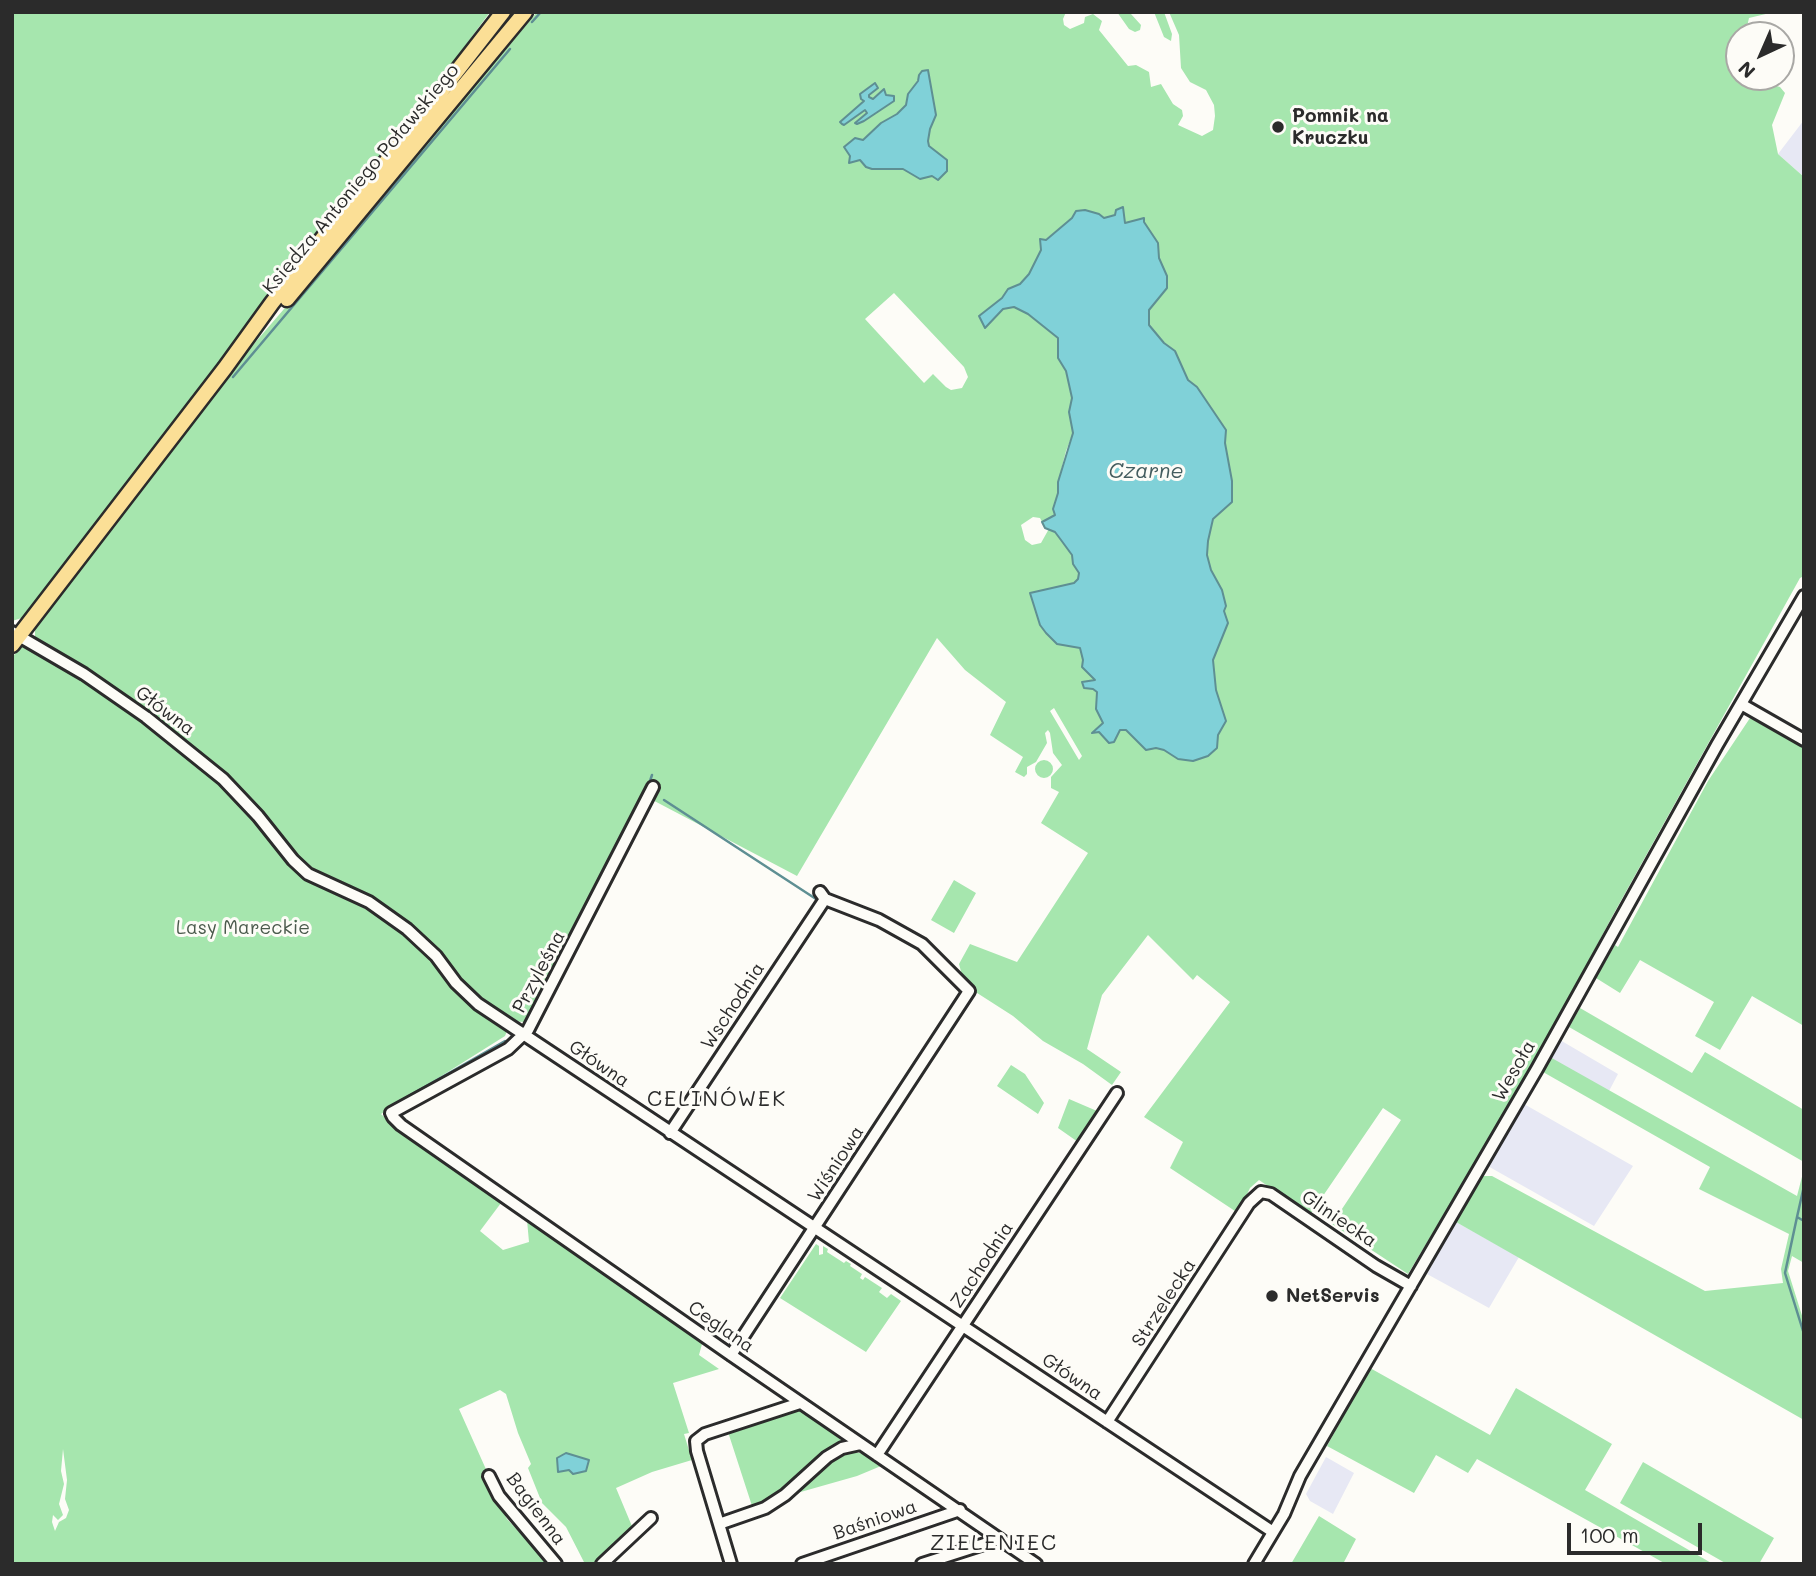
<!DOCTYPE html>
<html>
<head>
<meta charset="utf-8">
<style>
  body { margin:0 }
  #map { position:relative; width:1816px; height:1576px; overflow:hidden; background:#fdfcf7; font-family:Mali,sans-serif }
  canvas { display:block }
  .frame { position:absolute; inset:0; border:14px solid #2b2b2b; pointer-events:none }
  .north { position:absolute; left:1725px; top:21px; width:70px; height:70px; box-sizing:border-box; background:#fdfcf7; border:2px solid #a9a8a5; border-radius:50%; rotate:224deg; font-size:19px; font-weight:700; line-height:28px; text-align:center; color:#2b2b2b }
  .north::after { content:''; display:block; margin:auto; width:24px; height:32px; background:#2b2b2b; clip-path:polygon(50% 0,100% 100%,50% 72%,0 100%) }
  .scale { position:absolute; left:1567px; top:1523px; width:135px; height:32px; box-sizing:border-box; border:4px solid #2b2b2b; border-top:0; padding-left:9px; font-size:21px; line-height:24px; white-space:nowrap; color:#2b2b2b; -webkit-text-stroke:5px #fdfcf7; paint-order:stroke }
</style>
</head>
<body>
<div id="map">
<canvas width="1816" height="1576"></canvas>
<div class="frame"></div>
<div class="north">N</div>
<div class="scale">100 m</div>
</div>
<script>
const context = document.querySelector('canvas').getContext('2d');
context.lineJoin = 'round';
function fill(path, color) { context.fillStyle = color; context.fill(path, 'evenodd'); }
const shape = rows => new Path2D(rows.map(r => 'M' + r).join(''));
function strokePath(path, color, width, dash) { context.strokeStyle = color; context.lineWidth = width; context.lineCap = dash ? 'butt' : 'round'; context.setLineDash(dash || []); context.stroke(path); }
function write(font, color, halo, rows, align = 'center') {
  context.font = font + ' Mali,sans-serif'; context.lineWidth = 6; context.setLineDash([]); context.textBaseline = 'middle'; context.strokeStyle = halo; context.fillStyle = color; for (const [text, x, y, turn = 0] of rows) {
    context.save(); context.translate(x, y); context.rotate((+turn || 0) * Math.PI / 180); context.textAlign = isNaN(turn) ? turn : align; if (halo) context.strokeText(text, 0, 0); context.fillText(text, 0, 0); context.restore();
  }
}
fill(shape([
  [1804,120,1804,177,1778,154],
  [1560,1040,1618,1074,1609,1091,1550,1058],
  [1524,1104,1633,1166,1594,1226,1486,1165],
  [1456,1222,1519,1257,1489,1308,1427,1274],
  [1326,1457,1354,1473,1333,1514,1310,1501,1306,1494]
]), '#e7e8f4');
fill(shape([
  [12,12,490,12,426,99,25,617,12,621],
  [537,12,1066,12,1063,19,1064,25,1070,29,1084,23,1085,17,1093,14,1102,21,1099,30,1128,66,1136,65,1149,72,1151,87,1161,84,1173,104,1182,110,1183,116,1178,125,1202,136,1213,130,1215,116,1214,105,1206,90,1190,82,1181,68,1179,35,1169,12,1774,12,1749,18,1746,31,1754,35,1739,35,1739,77,1765,77,1770,84,1780,87,1785,93,1772,125,1778,154,1804,177,1804,576,1800,578,1613,915,1526,1078,1408,1274,1332,1224,1401,1120,1383,1108,1312,1212,1306,1212,1259,1180,1250,1188,1238,1213,1170,1168,1183,1142,1144,1117,1230,1002,1197,975,1193,980,1148,935,1102,995,1087,1049,1121,1072,1112,1085,1083,1064,1043,1041,1013,1016,974,991,962,975,959,964,970,944,1017,962,1088,853,1041,823,1059,792,1051,788,1051,777,1062,765,1053,753,1050,733,1048,730,1045,733,1047,743,1036,762,1027,767,1027,774,1024,777,1015,772,1023,757,990,735,1006,702,965,670,937,638,797,876,643,795,634,808,524,1022,511,1021,505,1036,381,1114,407,1138,501,1203,480,1231,503,1250,529,1242,527,1220,702,1344,699,1355,719,1369,673,1383,689,1433,684,1434,692,1460,652,1472,616,1488,634,1531,596,1564,585,1564,566,1527,542,1503,528,1468,531,1464,518,1433,506,1394,500,1390,459,1409,489,1476,485,1478,507,1519,549,1564,12,1564,12,657,23,646,28,648,35,638,35,629,55,601,227,375,417,155],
  [1123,208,1131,304,1165,350,1103,730,1094,732,1104,723,1096,709,1097,693,1094,689,1086,689,1097,680,1082,551,1050,527,1041,543,1032,545,1025,540,1021,525,1033,517,1040,518,1042,522,1056,515,1053,509,1058,493,1058,482,1066,451,1073,433,1069,412,1072,398,1066,371,1058,358,1058,337,1028,314,1014,307,988,310,1002,298,1008,289,1020,284,1029,274,1041,250,1040,240,1045,240,1072,218,1076,211,1104,219,1116,215,1116,210],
  [894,293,964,367,968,377,962,388,951,390,946,387,933,374,924,383,865,319],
  [1054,708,1082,756,1079,760,1050,711],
  [63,1449,67,1480,65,1499,69,1510,66,1518,59,1522,55,1531,52,1522,53,1515,58,1520,63,1515,59,1504,64,1484,61,1471],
  [1117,12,1131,14,1141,25,1140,30,1135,32,1129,29],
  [1154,12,1164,12,1172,34,1171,41,1164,37],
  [1750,718,1804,748,1804,1026,1752,996,1720,1050,1695,1036,1714,1002,1640,960,1620,993,1596,978,1615,945,1618,947,1708,781],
  '1035 769a9 9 0 1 1 18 0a9 9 0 1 1-18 0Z',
  [954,880,976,893,954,933,931,920],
  [1580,1008,1692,1073,1705,1052,1804,1110,1804,1162,1569,1027],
  [1550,1057,1797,1196,1804,1169,1804,1263,1792,1256,1788,1271,1804,1322,1804,1420,1456,1222,1481,1176,1492,1176,1705,1291,1783,1283,1781,1269,1789,1234,1699,1189,1710,1167,1543,1072],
  [1011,1065,1025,1074,1044,1103,1038,1114,997,1086],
  [1069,1099,1097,1111,1078,1142,1058,1128],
  [816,1244,819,1246,819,1255,823,1254,823,1246,828,1249,827,1252,844,1263,846,1261,851,1264,850,1266,862,1274,860,1278,863,1280,865,1277,882,1288,879,1292,887,1298,891,1294,901,1301,866,1352,780,1298],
  [1370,1368,1490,1435,1516,1388,1612,1444,1585,1490,1713,1564,1666,1564,1477,1459,1468,1473,1436,1455,1414,1493,1327,1446],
  [802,1409,845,1443,829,1450,772,1501,753,1509,728,1432,789,1410],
  [854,1452,869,1455,881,1466,857,1476,790,1495,839,1453],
  [1643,1462,1774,1538,1759,1564,1727,1564,1620,1503],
  [1319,1516,1356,1539,1343,1564,1291,1564]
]), '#a6e6ae');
const water = shape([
  [928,70,936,115,930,129,928,141,929,146,947,160,947,171,938,180,932,176,920,179,903,169,872,169,866,167,860,160,849,163,850,156,844,147,855,138,863,140,881,123,897,114,906,105,908,94,918,81,919,75,922,71,928,70],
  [875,83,878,88,869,95,869,97,873,99,884,89,886,95,894,96,894,101,864,121,857,124,855,123,867,113,865,110,844,125,842,124,840,122,864,101,861,99,860,94,875,83],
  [1123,207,1125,223,1144,218,1144,222,1158,243,1159,258,1167,276,1167,288,1149,310,1149,325,1164,343,1175,351,1188,380,1197,387,1226,430,1225,443,1232,481,1232,502,1213,519,1208,541,1207,555,1211,570,1222,590,1226,606,1224,611,1228,623,1213,660,1216,690,1226,721,1218,735,1217,748,1208,756,1193,761,1178,759,1164,750,1156,748,1146,750,1126,730,1120,730,1114,742,1109,743,1099,732,1092,733,1103,723,1096,709,1097,692,1093,689,1084,688,1082,682,1095,680,1082,667,1083,660,1080,648,1057,644,1046,633,1040,625,1030,593,1074,583,1078,579,1079,573,1073,564,1072,555,1061,540,1055,532,1045,528,1042,522,1055,515,1053,509,1058,493,1058,482,1073,433,1069,412,1072,398,1066,371,1058,358,1058,338,1028,314,1014,307,1003,309,985,328,979,316,1002,298,1008,289,1020,284,1029,274,1041,250,1040,239,1046,240,1072,218,1076,211,1085,210,1099,214,1104,218,1115,215,1116,210,1123,207],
  [566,1453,589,1460,586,1471,573,1474,569,1470,558,1472,557,1458,566,1453]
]);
fill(water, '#80d1d8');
strokePath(water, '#5e8f93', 2);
strokePath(shape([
  [532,22,541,12],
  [233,377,510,49],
  [650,781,652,775],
  [664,800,816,899],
  [393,1105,505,1041],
  [1797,1217,1804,1186],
  [1804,1221,1797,1217,1785,1273,1804,1334]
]), '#5e8f93', 2.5);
const minor = shape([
  [12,632,84,674,146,717,223,779,258,816,293,860,308,874,369,902,407,929,436,956,456,983,478,1004,1273,1532],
  [1741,704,1804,740],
  [653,787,528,1030,508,1049,391,1113,393,1117,401,1125,731,1355,1036,1564],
  [670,1133,825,899],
  [731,1355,969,991,922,944,879,920,825,899,820,892],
  [1107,1422,1249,1203,1261,1192,1271,1194,1376,1266,1411,1286],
  [877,1455,1117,1093],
  [489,1476,499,1496,556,1564],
  [719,1524,765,1508,785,1495,827,1457,842,1448,860,1444],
  [602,1564,651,1518],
  [731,1564,697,1451,696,1441,705,1434,800,1403],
  [802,1564,960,1510],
  [922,1564,1000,1539],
  [1254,1564,1284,1514,1300,1476,1537,1069,1717,745,1804,596]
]);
const major = shape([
  [287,299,525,12],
  [12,645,225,368,272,303,330,229,375,176,503,12]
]);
strokePath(minor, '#2b2b2b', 16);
strokePath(major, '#2b2b2b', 19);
strokePath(minor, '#fdfcf7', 10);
strokePath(major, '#fbdf96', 14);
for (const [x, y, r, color] of [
  [1278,127,7,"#2b2b2b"],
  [1272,1296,7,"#2b2b2b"]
]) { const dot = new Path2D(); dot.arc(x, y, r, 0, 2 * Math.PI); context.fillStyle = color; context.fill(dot); strokePath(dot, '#fdfcf7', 2.5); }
write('bold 19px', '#2b2b2b', '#fdfcf7', [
  ["Pomnik na",1292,116],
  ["Kruczku",1292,138],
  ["NetServis",1286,1296]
], 'left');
write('19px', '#2b2b2b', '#fdfcf7', [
  ["Księdza Antoniego Poławskiego",361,179,-50],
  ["Główna",165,711,37],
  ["Przyleśna",539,972,-62],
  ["Wschodnia",733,1006,-57],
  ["Główna",599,1064,34],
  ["Wesoła",1514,1071,-60],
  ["Wiśniowa",836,1164,-57],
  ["Gliniecka",1339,1219,34],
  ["Zachodnia",982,1265,-57],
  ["Strzelecka",1164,1303,-57],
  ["Ceglana",721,1327,35],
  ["Główna",1072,1377,34],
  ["Bagienna",536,1509,53],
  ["Baśniowa",875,1520,-19]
]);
write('19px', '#4a5a4c', '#fdfcf7', [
  ["Lasy Mareckie",243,928]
]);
write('italic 21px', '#445d5f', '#fdfcf7', [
  ["Czarne",1146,472]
]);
context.letterSpacing = '2px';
write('21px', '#2b2b2b', '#fdfcf7', [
  ["CELINÓWEK",717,1100],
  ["ZIELENIEC",994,1544]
]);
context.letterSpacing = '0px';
</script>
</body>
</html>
